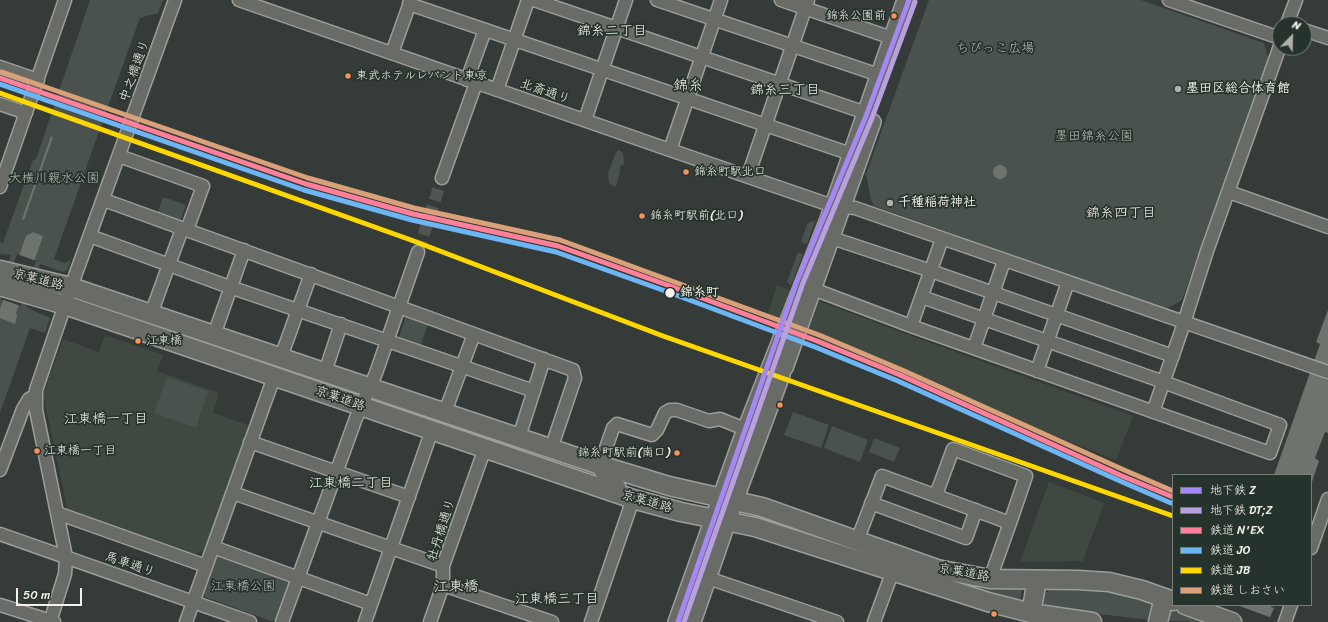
<!DOCTYPE html>
<html>
<head>
<meta charset="utf-8">
<style>
  body { margin:0 }
  #map { position:relative; width:1328px; height:622px; overflow:hidden; background:#353b38; font-family:Sriracha,"Klee One",sans-serif }
  canvas { display:block }
  .legend { position:absolute; left:1172px; top:474px; width:140px; height:132px; box-sizing:border-box; background:#26332d; border:1px solid #787f78; margin:0; padding:5px 7px; list-style:none; font-size:12px; color:#f4f1e8 }
  .legend li { display:flex; align-items:center; gap:8px; height:20px }
  .legend b { width:20px; border:1px solid #787f78 }
  .north { position:absolute; left:1272px; top:16px; width:40px; height:40px; box-sizing:border-box; background:#26332d; border:1px solid #787f78; border-radius:50%; rotate:23deg; font-size:11px; font-weight:700; line-height:16px; text-align:center; color:#f4f1e8 }
  .north::after { content:''; display:block; margin:auto; width:14px; height:18px; background:#b1b1aa; clip-path:polygon(50% 0,100% 100%,50% 72%,0 100%) }
  .scale { position:absolute; left:16px; top:588px; width:66px; height:18px; box-sizing:border-box; border:2px solid #f4f1e8; border-top:0; padding-left:5px; font-size:12px; line-height:14px; white-space:nowrap; color:#f4f1e8; -webkit-text-stroke:3px #26332d; paint-order:stroke }
</style>
</head>
<body>
<div id="map">
<canvas width="1328" height="622"></canvas>
<ul class="legend">
<li><b style="height:5px;background:#a588f6"></b>地下鉄 Z</li>
<li><b style="height:5px;background:#b8a0de"></b>地下鉄 DT;Z</li>
<li><b style="height:5px;background:#ff8098"></b>鉄道 N'EX</li>
<li><b style="height:5px;background:#6db6f6"></b>鉄道 JO</li>
<li><b style="height:5px;background:#ffd700"></b>鉄道 JB</li>
<li><b style="height:5px;background:#d9a179"></b>鉄道 しおさい</li>
</ul>
<div class="north">N</div>
<div class="scale">50 m</div>
</div>
<script>
const context = document.querySelector('canvas').getContext('2d');
context.lineJoin = 'round';
function fill(path, color) { context.fillStyle = color; context.fill(path, 'evenodd'); }
const shape = rows => new Path2D(rows.map(r => 'M' + r).join(''));
function strokePath(path, color, width, dash) { context.strokeStyle = color; context.lineWidth = width; context.lineCap = dash ? 'butt' : 'round'; context.setLineDash(dash || []); context.stroke(path); }
function write(font, color, halo, rows, align = 'center') {
  context.font = font + ' Sriracha,"Klee One",sans-serif'; context.lineWidth = 3.5; context.setLineDash([]); context.textBaseline = 'middle'; context.strokeStyle = halo; context.fillStyle = color; for (const [text, x, y, turn = 0] of rows) {
    context.save(); context.translate(x, y); context.rotate((+turn || 0) * Math.PI / 180); context.textAlign = isNaN(turn) ? turn : align; if (halo) context.strokeText(text, 0, 0); context.fillText(text, 0, 0); context.restore();
  }
}
fill(shape([
  [777,285,906,334,1133,416,1116,460,766,320],
  [105,335,163,355,157,371,219,393,213,413,251,426,204,550,192,556,68,512,43,394,63,339,99,352],
  [1049,482,1104,503,1083,561,1020,562]
]), '#3f4942');
fill(shape([
  [90,0,163,0,158,13,140,18,107,109,54,259,64,263,71,260,67,270,63,272,40,264,26,307,50,318,45,333,30,328,0,413,0,289,11,255,0,254,0,242,3,243,33,160,36,159],
  [929,0,1141,0,1264,43,1268,58,1182,300,1166,309,874,206,871,200,866,174],
  [619,150,623,153,624,164,620,166,620,173,616,186,614,187,609,183,608,173,616,152],
  [163,197,186,205,180,222,157,214],
  [812,221,815,222,807,244,801,242,807,224],
  [798,252,803,254,791,286,787,282],
  [93,304,283,364,317,380,343,388,341,392,92,306],
  [406,316,428,324,420,348,400,341,399,337],
  [167,377,208,391,196,428,154,413],
  [393,401,470,429,468,436,432,420,391,405],
  [793,412,829,425,821,448,784,435],
  [832,426,868,440,860,462,824,448],
  [478,431,522,449,562,462,560,467,476,439],
  [874,438,900,448,894,462,869,452],
  [219,554,287,578,290,584,277,619,271,621,205,597,201,591,214,557],
  [957,583,986,587,1022,589,1020,603,956,586],
  [1052,589,1101,591,1119,594,1150,602,1154,609,1151,620,1047,608,1042,602,1043,594],
  [1169,610,1172,610,1205,622,1167,621]
]), '#49524c');
fill(shape([
  [51,136,53,137,24,220,22,219],
  '993 172a7 7 0 1 1 14 0a7 7 0 1 1-14 0Z',
  [33,232,43,236,16,313,17,316,15,324,0,318,0,309,26,236],
  [1328,310,1328,433,1325,432,1315,458,1319,461,1311,485,1311,475,1274,475,1320,344,1316,342],
  [1225,605,1271,605,1271,607,1274,608,1268,622]
]), '#6d736d');
fill(shape([
  [17,254,36,261,21,306,1,299],
  [1223,605,1237,605,1272,618,1270,622,1216,622]
]), '#353b38');
strokePath(shape([
  [418,252,442,178]
]), '#525652', 12, [12, 6]);
const minor = shape([
  [239,0,670,150,833,206,855,208,1328,372],
  [534,0,866,113],
  [657,0,879,75],
  [781,0,892,38],
  [1169,0,1280,38],
  [409,4,851,154],
  [1287,24,1296,0],
  [1304,30,1328,38],
  [392,53,411,0],
  [0,67,38,80],
  [467,80,485,30],
  [497,90,528,0],
  [0,104,26,113],
  [585,120,626,0],
  [670,150,721,0],
  [119,156,203,186,187,230],
  [748,176,808,0],
  [442,178,476,83],
  [0,187,65,0],
  [1229,192,1328,227],
  [104,200,573,370,575,378,551,449],
  [90,236,224,285,534,391],
  [832,238,931,271,1173,356],
  [805,286,911,326,1270,453,1280,425,1158,380,922,297],
  [151,314,182,229],
  [911,326,942,239],
  [214,335,244,250],
  [974,348,1004,261],
  [281,357,311,274],
  [1037,371,1068,282],
  [325,372,341,324],
  [445,412,474,334],
  [1153,412,1182,329,1207,251,1280,46],
  [519,437,544,359],
  [250,442,409,497],
  [0,470,23,409,29,399,35,396],
  [619,486,605,480,599,468,613,428,617,424,652,435,657,430,665,413,670,410,677,410,709,421,720,419,745,429,750,437],
  [233,493,443,566],
  [871,503,966,538,976,510],
  [57,513,206,566],
  [0,534,250,622],
  [857,541,882,476,1010,523,1026,476,953,449,936,495],
  [213,547,371,604],
  [1311,548,1328,499],
  [708,578,837,622],
  [990,579,1010,523],
  [443,585,552,622],
  [0,605,54,622],
  [50,622,65,574,66,557,36,410,36,390,71,287,175,0],
  [186,622,274,377],
  [282,622,356,418,376,373,418,252],
  [365,622,432,430],
  [430,622,443,585,443,566,485,448],
  [591,622,633,499],
  [874,622,895,565],
  [1285,622,1291,605]
]);
const major = shape([
  [785,368,873,122],
  [676,622,741,440,828,219,905,0],
  [693,622,735,501,782,375]
]);
const highway = shape([
  [0,270,71,287,600,465,669,486,762,507,937,569,990,579,1078,580,1109,582,1142,590,1173,601],
  [0,286,65,305,633,499,681,512,755,527,988,602,1031,613,1092,622],
  [1185,605,1232,622],
  [1031,613,1037,580],
  [1158,622,1164,598]
]);
strokePath(minor, '#9c9e9b', 15);
strokePath(major, '#9c9e9b', 18);
strokePath(highway, '#9c9e9b', 21);
strokePath(minor, '#686b66', 12);
strokePath(major, '#686b66', 15);
strokePath(highway, '#686b66', 18);
strokePath(shape([
  [0,78,306,184,413,214,558,246,670,286,817,341,900,375,1122,476,1173,497]
]), '#ff8098', 5);
strokePath(shape([
  [0,84,304,190,412,220,556,252,668,292,815,347,898,381,1120,481,1171,503]
]), '#6db6f6', 5);
strokePath(shape([
  [0,93,411,240,663,336,1173,516]
]), '#ffd700', 5);
strokePath(shape([
  [2,72,308,178,414,208,560,240,819,335,902,370,1124,470,1173,491]
]), '#d9a179', 5);
strokePath(shape([
  [678,622,797,281,866,116,909,0]
]), '#a588f6', 5);
strokePath(shape([
  [684,622,803,283,872,118,915,2]
]), '#b8a0de', 5);
for (const [x, y, r, color] of [
  [894,16,3.5,"#fa915f"],
  [348,76,3.5,"#fa915f"],
  [1178,89,4,"#b1b1aa"],
  [686,172,3.5,"#fa915f"],
  [890,203,4,"#b1b1aa"],
  [642,216,3.5,"#fa915f"],
  [670,293,5.5,"#f4f1e8"],
  [138,341,3.5,"#fa915f"],
  [780,405,3.5,"#fa915f"],
  [37,451,3.5,"#fa915f"],
  [677,453,3.5,"#fa915f"],
  [994,614,3.5,"#fa915f"]
]) { const dot = new Path2D(); dot.arc(x, y, r, 0, 2 * Math.PI); context.fillStyle = color; context.fill(dot); strokePath(dot, '#26332d', 1.5); }
write('12px', '#f4f1e8', '#26332d', [
  ["錦糸公園前",886,16,"right"],
  ["東武ホテルレバント東京",356,76],
  ["錦糸町駅北口",694,172],
  ["錦糸町駅前(北口)",650,216],
  ["江東橋",146,341],
  ["江東橋一丁目",44,451],
  ["錦糸町駅前(南口)",670,453,"right"]
], 'left');
write('13px', '#b9bbb2', '#26332d', [
  ["ちびっこ広場",995,49],
  ["墨田錦糸公園",1094,137],
  ["大横川親水公園",54,179],
  ["江東橋公園",243,587]
]);
write('13px', '#f4f1e8', '#26332d', [
  ["中之橋通り",135,71,-70],
  ["北斎通り",545,92,19],
  ["京葉道路",38,280,14],
  ["京葉道路",340,399,19],
  ["京葉道路",647,502,16],
  ["牡丹橋通り",442,530,-72],
  ["馬車通り",130,565,19],
  ["京葉道路",964,573,10]
]);
write('bold 13px', '#f4f1e8', '#26332d', [
  ["墨田区総合体育館",1186,89],
  ["千種稲荷神社",898,203]
], 'left');
write('bold 13px', '#f4f1e8', '#26332d', [
  ["錦糸町",680,293]
], 'left');
write('14px', '#f4f1e8', '#26332d', [
  ["錦糸二丁目",612,31],
  ["錦糸三丁目",785,90],
  ["錦糸四丁目",1121,213],
  ["江東橋一丁目",106,419],
  ["江東橋二丁目",351,483],
  ["江東橋三丁目",557,599]
]);
write('15px', '#f4f1e8', '#26332d', [
  ["錦糸",688,86],
  ["江東橋",456,587]
]);
</script>
</body>
</html>
